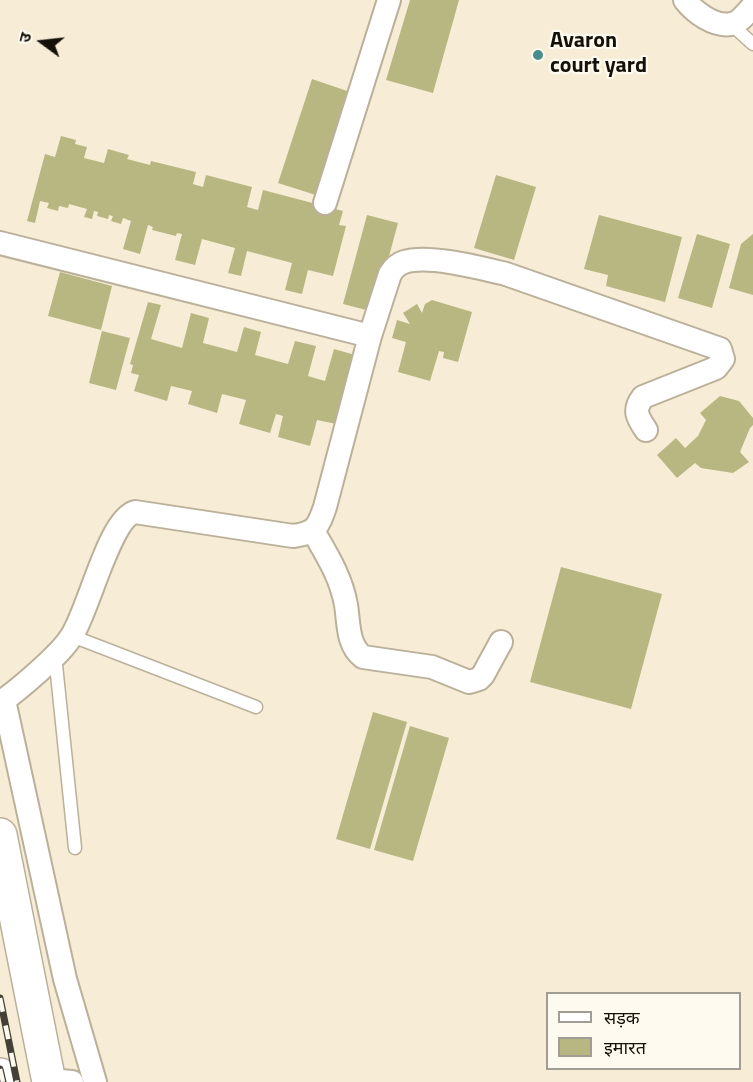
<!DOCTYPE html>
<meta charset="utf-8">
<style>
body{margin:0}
#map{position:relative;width:753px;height:1082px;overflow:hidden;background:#f7ecd5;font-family:"Titillium Web","Noto Sans Devanagari",sans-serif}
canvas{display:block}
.legend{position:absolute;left:546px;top:992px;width:195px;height:78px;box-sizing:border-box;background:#fefaf0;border:2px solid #a19d94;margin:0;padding:8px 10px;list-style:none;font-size:18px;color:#151109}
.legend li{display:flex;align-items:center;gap:12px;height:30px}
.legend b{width:30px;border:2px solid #a19d94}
.north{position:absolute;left:12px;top:12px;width:60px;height:60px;-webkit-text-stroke:4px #fefaf0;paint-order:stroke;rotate:285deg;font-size:16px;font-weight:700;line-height:24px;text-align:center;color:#151109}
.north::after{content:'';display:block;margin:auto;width:21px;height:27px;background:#151109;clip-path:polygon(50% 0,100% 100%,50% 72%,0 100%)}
</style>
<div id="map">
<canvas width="753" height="1082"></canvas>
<ul class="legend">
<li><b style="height:8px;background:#fff"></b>सड़क</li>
<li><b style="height:16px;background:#b8b782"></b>इमारत</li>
</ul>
<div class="north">उ</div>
</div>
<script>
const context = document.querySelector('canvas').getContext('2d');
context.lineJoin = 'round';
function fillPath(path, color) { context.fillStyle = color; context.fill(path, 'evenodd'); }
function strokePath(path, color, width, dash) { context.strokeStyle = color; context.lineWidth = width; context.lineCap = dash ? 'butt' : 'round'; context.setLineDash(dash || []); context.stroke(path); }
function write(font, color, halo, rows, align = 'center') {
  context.font = font + ' "Titillium Web",sans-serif'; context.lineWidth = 4.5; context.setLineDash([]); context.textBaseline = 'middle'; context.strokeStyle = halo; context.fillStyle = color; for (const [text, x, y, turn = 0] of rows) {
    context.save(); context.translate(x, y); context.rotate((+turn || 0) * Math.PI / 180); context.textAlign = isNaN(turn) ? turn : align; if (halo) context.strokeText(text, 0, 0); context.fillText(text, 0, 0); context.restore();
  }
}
fillPath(new Path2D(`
 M410,0h49l-26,93 -47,-13z
 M312,79l44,15 -34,103 -44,-14z
 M61,136l15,4 -1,4 12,3 -3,11 20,5 4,-14 21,6 -2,4 23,6 1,-4 45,11 -3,12 10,3 3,-12 46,12 -5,20 11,3 5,-20 80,21 -4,14 7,1 -13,50 -25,-6 -6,24 -17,-4 7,-27 -45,-12 -6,25 -13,-3 7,-25 -33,-9 -7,26 -20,-5 7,-26 -5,-1 -1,3 -24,-6 1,-3 -5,-2 -8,29 -17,-5 8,-28 -8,-3 -2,6 -10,-3 2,-5 -4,-1 -1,4 -11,-3 1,-4 -4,-1 -2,8 -8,-2 3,-8 -18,-5 -1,4 -9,-2 -1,5 -11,-3 2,-5 -9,-2 -5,22 -8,-2 18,-67 10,3z
 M496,175l40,12 -22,73 -40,-12z
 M367,215l31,8 -24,89 -31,-8z
 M599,215l83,22 -17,65 -59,-16 2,-11 -24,-6z
 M697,234l33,10 -18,64 -34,-10z
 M753,234v61l-24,-7 12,-44z
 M60,272l52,14 -11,44 -53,-14z
 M432,300l40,12 -14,50 -15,-4 1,-6 -5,-1 -9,30 -32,-9 8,-30 -14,-4 5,-18 13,4 -7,-11 14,-9 5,9 3,-9z
 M148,302l13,3 -10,34 31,9 9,-35 18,5 -6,25 34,9 7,-25 17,5 -6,23 33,9 7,-23 21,5 -8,30 17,5 9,-32 21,6 -19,69 -19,-4 -7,26 -32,-9 5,-21 -7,-2 -6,19 -31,-9 7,-24 -24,-6 -5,19 -29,-9 4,-13 -21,-5 -4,15 -33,-10 5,-16 -8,-2 2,-8 -3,-1z
 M102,331l28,7 -14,52 -27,-7z
 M720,396l19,5 14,17v7l-3,3 -10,24 9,10 -16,11 -32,-5 -6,-5 -18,15 -20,-23 19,-17 9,10 13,-12 8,-16 -6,-7z
 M561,567l101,27 -31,115 -101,-27z
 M373,712l34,10 -37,127 -34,-10z
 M410,726l39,12 -36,123 -39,-11z`), '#b8b782');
const lane = new Path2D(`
 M732,25l21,19
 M72,636l184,71
 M55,655l20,193`);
const street = new Path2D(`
 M685,0c9,12 29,27 46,24 9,-1 16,-12 22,-18
 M325,203l64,-203
 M0,243l370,93
 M313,531c14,24 28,46 33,74 3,18 1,40 17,52l69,10 37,15 10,-3 4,-4 18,-33
 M4,700l61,279 30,103
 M0,703c18,-13 60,-48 71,-66 17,-24 38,-118 64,-125l158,24c23,-3 25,-9 32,-29l45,-171 20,-62c3,-5 8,-10 14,-12 24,-8 77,6 102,12l214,75 3,10 -7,9 -73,29c-10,13 -6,20 3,33
 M48,1080l24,2`);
const highway = new Path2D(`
 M0,835l49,247
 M0,1075l1,7`);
strokePath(lane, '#bbb09a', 15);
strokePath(street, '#bbb09a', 26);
strokePath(highway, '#bbb09a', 36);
strokePath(lane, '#fff', 12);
strokePath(street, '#fff', 22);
strokePath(highway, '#fff', 33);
const rail = new Path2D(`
 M0,998l17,84
 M0,1069l3,13`);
strokePath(rail, '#454035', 7);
strokePath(rail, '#fefaf0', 4.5, [14]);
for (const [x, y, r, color] of [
 [538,55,6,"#468d8c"]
]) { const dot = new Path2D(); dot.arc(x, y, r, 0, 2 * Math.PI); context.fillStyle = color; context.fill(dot); strokePath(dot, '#fefaf0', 2); }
write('bold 22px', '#151109', '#fefaf0', [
 ["Avaron",550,42],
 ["court yard",550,67]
], 'left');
</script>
